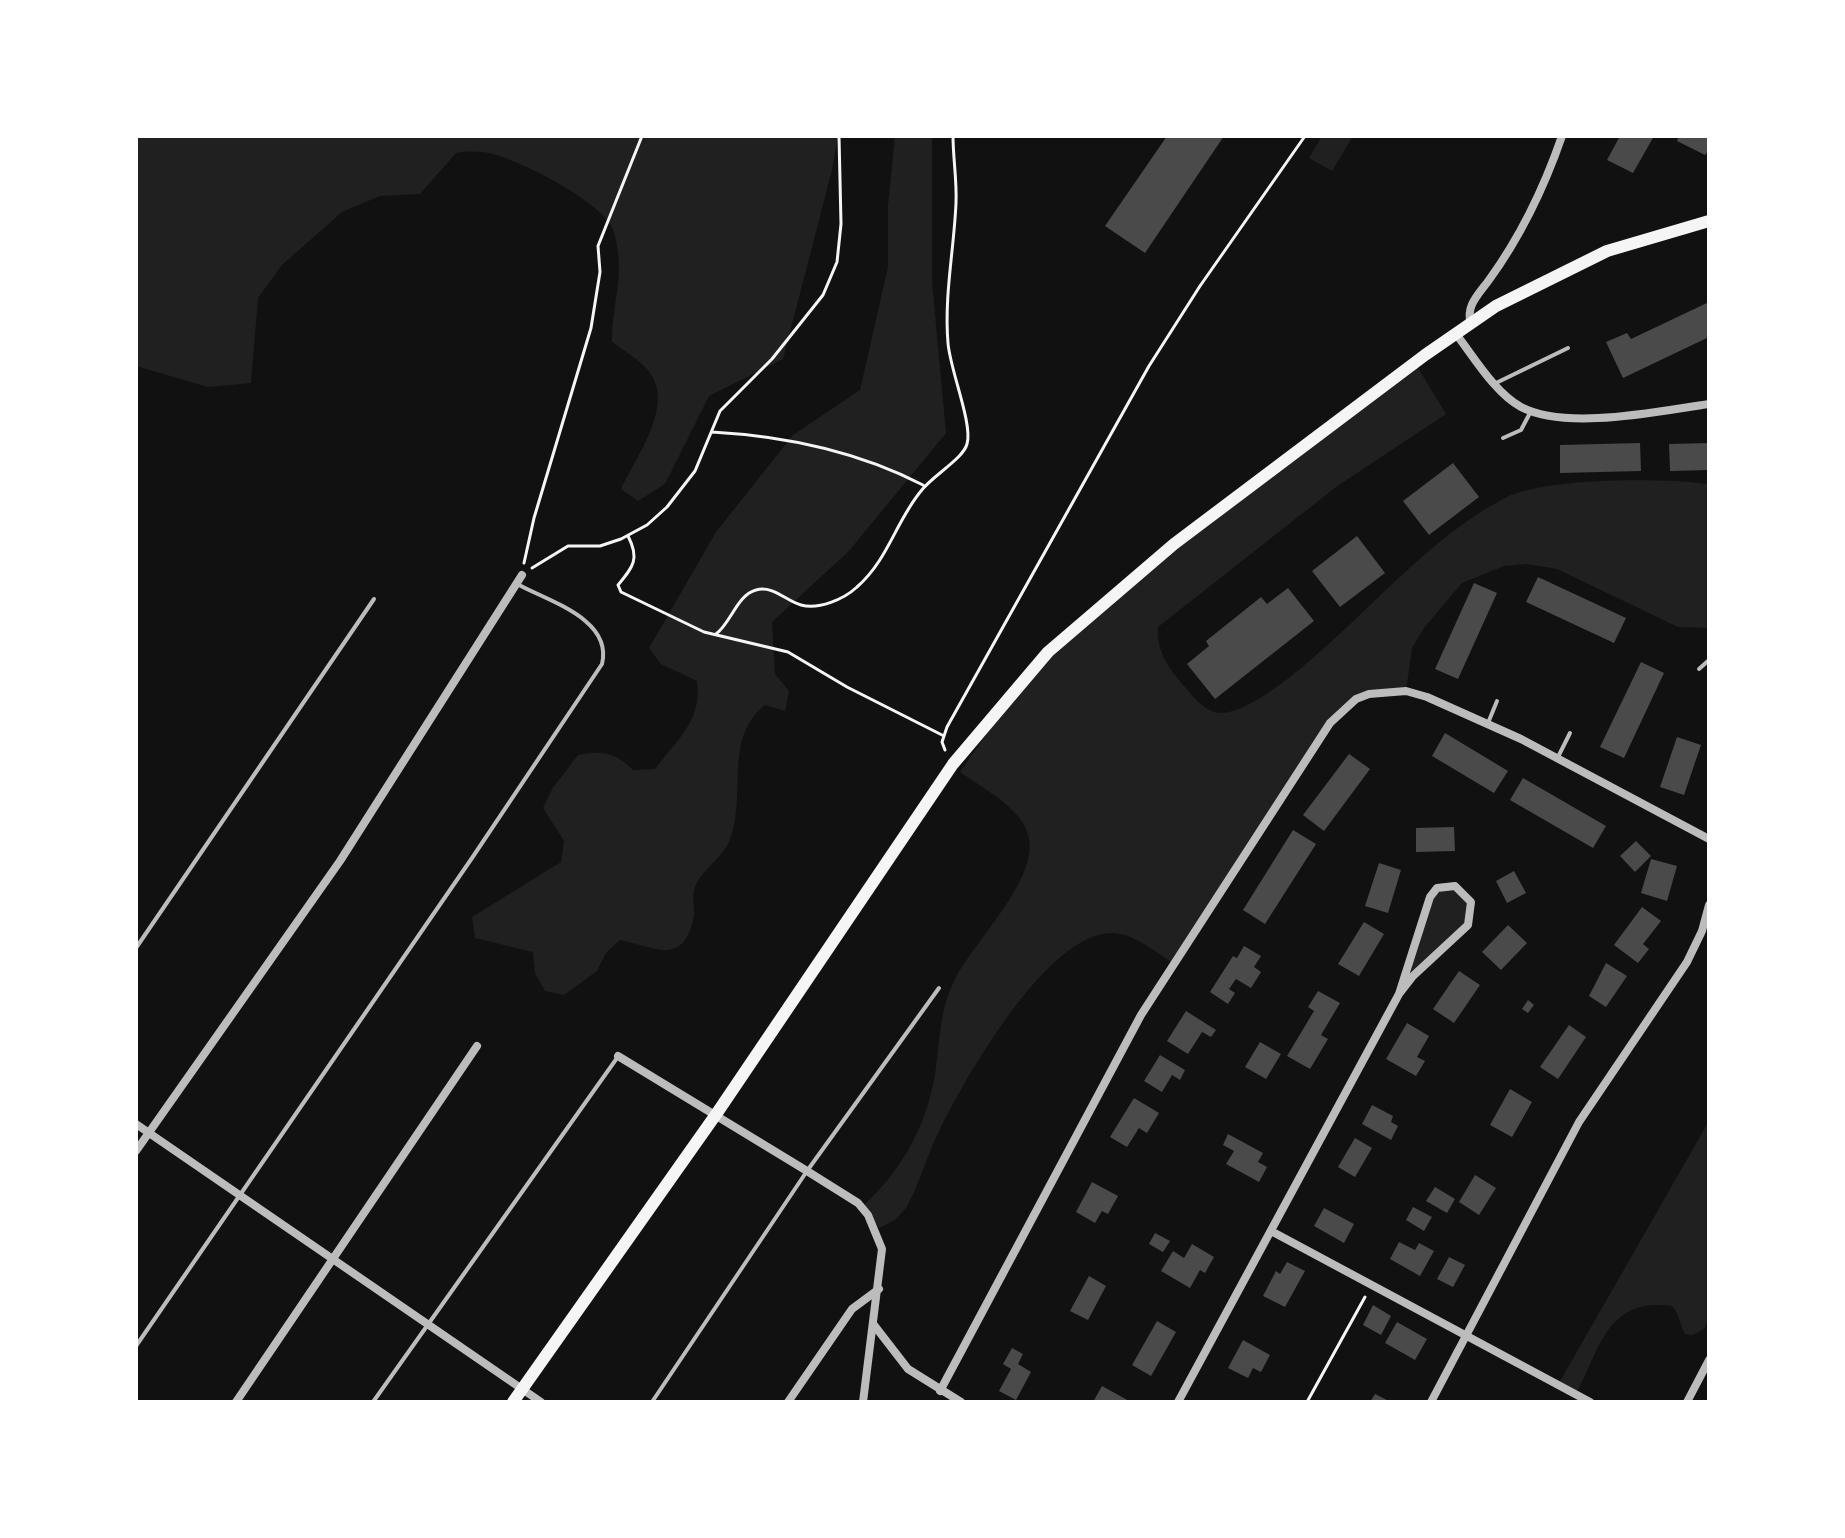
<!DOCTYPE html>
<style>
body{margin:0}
#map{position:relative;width:1845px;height:1538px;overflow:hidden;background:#111;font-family:Jost,sans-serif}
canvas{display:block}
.frame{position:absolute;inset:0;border:138px solid #fff;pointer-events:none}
</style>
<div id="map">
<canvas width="1845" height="1538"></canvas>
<div class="frame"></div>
</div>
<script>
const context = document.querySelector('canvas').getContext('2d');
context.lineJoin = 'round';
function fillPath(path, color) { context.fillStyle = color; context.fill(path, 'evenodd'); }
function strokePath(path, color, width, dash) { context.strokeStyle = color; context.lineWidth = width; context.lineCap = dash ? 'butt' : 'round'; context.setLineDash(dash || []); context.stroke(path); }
fillPath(new Path2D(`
 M136,136h702l-6,34 -49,189 -74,37 -44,88 -27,17 -17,-12c13,-28 45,-72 35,-104 -5,-19 -29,-32 -44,-43 0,-42 14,-66 2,-110 -7,-28 -93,-71 -121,-78 -13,-3 -24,-3 -37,-1l-36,41 -40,2 -38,16 -60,53 -24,33 -7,85 -43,4 -72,-21z
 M895,136h37v146l14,151 -97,118 -77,71 3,52 14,17 -4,20 -20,-6c-43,34 -17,91 -36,137 -8,18 -31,30 -35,49 -2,8 1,17 0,25 -11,52 -38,31 -74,24l-14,13 -9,18 -33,24 -19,-4 -10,-18 -2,-21 -58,-14 -3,-21 89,-55 3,-21 -21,-33 9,-19 26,-34c24,-5 37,-3 55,15l22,-1c22,-29 48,-50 42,-88l-36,-17 -12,-16 67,-116 77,-97 67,-45 28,-123v-62z
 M1322,136h31l-21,35 -23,-13z
 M1415,363l31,51 -110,73 -178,140c-2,24 11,42 26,59 10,11 22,28 38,27 50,-3 149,-112 190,-147 27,-25 60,-51 93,-68 41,-21 157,-20 204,-14v144l-31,-1 -121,-58 -30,-5 -23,2 -42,17 -38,45 -12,20 -6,43 -37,3 -27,15 -169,254c-18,-11 -38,-29 -60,-30 -65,-2 -147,144 -173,196 -13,26 -20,54 -34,79l-11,12 -16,8 -15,-23c40,-37 65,-84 72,-138 4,-29 4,-57 17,-84 18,-39 84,-100 76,-145 -5,-29 -47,-50 -69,-66l35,-50 57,-66 81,-75z
 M1446,885l25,17 -3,23 -69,68 31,-96z
 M1709,1121v197l-5,11 -11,6 -8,-1c-6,-10 -5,-19 -13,-28 -64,-8 -70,38 -95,86l-18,-9z`), '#202020');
fillPath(new Path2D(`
 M1167,136h57l-79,117 -40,-27z
 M1620,136h34l-21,37 -26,-13z
 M1679,136h30v14l-4,5 -28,-14z
 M1709,302v35l-86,41 -17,-36 21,-9 4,6z
 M1640,443l1,28 -81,2v-28z
 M1709,443v27l-39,1 -1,-27z
 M1453,463l26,34 -50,38 -26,-34z
 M1357,536l28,37 -45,34 -28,-36z
 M1538,577l88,41 -12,25 -88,-41z
 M1474,583l23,10 -39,86 -23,-10z
 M1288,588l26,33 -99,78 -28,-35 22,-18 -3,-5 55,-44 6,7z
 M1641,662l23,11 -40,85 -24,-11z
 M1445,733l63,38 -14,22 -62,-37z
 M1677,737l24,8 -17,50 -24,-8z
 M1349,754l21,15 -46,62 -21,-16z
 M1523,778l83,48 -13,22 -83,-48z
 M1454,827l1,24 -39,1v-24z
 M1293,830l23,14 -51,80 -22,-14z
 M1636,841l15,15 -16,16 -15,-16z
 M1651,859l26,7 -10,35 -26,-8z
 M1379,863l22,7 -13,43 -23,-7z
 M1514,871l12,22 -19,10 -11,-22z
 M1642,907l19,14 -18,23 6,5 -11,14 -24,-18z
 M1364,922l20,12 -25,42 -21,-12z
 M1508,925l19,18 -26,27 -19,-18z
 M1244,946l17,10 -7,11 7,5 -10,16 -15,-9 -7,10 6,4 -7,11 -18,-12 23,-36 4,2z
 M1606,963l21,13 -21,31 -17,-11z
 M1459,971l21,14 -26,38 -21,-14z
 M1318,991l22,12 -19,32 7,4 -18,30 -23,-13 27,-45 -6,-4z
 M1528,1000l6,5 -6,8 -6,-4z
 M1186,1011l30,19 -5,7 -9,-5 -14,22 -21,-13z
 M1407,1023l22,13 -12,21 8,4 -9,15 -30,-17z
 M1569,1025l17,12 -28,42 -18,-12z
 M1260,1042l21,12 -15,25 -21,-12z
 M1160,1055l25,15 -5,10 -8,-5 -10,17 -18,-11z
 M1510,1089l22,13 -20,35 -22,-12z
 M1134,1098l25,15 -12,20 -8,-5 -12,19 -17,-10z
 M1372,1105l21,11 -2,6 7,4 -7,14 -29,-16z
 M1228,1134l35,19 -5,9 9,5 -8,15 -33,-18 8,-13 -11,-6z
 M1355,1138l17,10 -17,29 -17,-10z
 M1475,1175l21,13 -17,27 -20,-13z
 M1092,1182l26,14 -10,18 -6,-3 -7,12 -19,-11z
 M1435,1187l20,12 -8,14 -21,-12z
 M1413,1207l19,10 -8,14 -18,-11z
 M1324,1208l30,16 -10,19 -30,-17z
 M1155,1233l15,8 -7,11 -14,-8z
 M1399,1242l16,8 4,-7 15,8 -14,25 -30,-17z
 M1192,1244l22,13 -9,16 -5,-3 -10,18 -29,-17 12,-20 11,7z
 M1449,1257l16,8 -12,22 -16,-8z
 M1287,1262l18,9 -20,36 -22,-11 13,-25 4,3z
 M1089,1276l17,10 -18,34 -18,-9z
 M1373,1305l18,11 -10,19 -18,-10z
 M1157,1321l19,11 -25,44 -19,-11z
 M1397,1322l30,17 -12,21 -30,-17z
 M1243,1340l27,15 -9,17 -8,-4 -5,10 -20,-10z
 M1012,1348l11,6 -5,10 13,8 -15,28 -17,-9 12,-22 -8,-5z
 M1102,1386l29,16h-38z
 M1375,1394l16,8h-21z`), '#4a4a4a');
strokePath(new Path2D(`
 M712,432c73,4 145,19 211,53
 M628,536c12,23 5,31 -10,49l3,7 83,40 84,20 59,35 97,49
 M524,563l10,-45 57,-190 9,-56 -2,-26 44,-110
 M532,568l36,-22h32l21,-7 26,-14 20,-18 28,-36 25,-60 52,-52 51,-64 14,-33 4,-38 -2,-88
 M716,634c15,-11 21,-39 40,-44 17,-5 30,11 45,15 18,5 43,-6 56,-18 31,-27 39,-66 64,-96 11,-15 42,-32 46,-47 6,-20 -17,-74 -19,-101 -4,-47 6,-93 8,-140 1,-23 -3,-45 -3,-67
 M945,750l-3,-8 5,-15 202,-361 51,-80 105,-150
 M1307,1402l58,-105`), '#f5f5f5', 3);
strokePath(new Path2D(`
 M1496,383l72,-35
 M1503,438l18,-8 10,-19
 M1699,669l10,-9
 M1488,723l9,-22
 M1558,757l12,-24
 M136,948l238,-349
 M136,1346l336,-488 130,-194c11,-45 -54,-63 -85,-80
 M373,1402l244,-344
 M652,1402l155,-231 132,-183`), '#bcbcbc', 4);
strokePath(new Path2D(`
 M1471,324c-6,-18 8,-30 18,-44 32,-44 55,-92 73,-144
 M1456,334c18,23 39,59 65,73 46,24 138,4 188,-3
 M618,1056l189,115 51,32 10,12 14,34 -19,153
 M136,1124l405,278
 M136,1151l204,-290 182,-286
 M1271,1231l319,171
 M874,1325l34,44 53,33
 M940,1391l201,-376 189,-292 26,-24 13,-5 37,-3 21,6 94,42 188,100
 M236,1402l241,-356
 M788,1402l64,-93 27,-20
 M1178,1402l221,-408 14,-18 55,-51 3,-23 -16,-16 -18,2 -7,9 -31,97
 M1431,1402l148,-280 108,-160 15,-31 7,-26
 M1687,1402l22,-42`), '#bcbcbc', 8);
strokePath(new Path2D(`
 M513,1402l204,-289 236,-349 95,-112 126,-108 251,-189 71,-49 111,-55 102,-30`), '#f5f5f5', 12);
</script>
